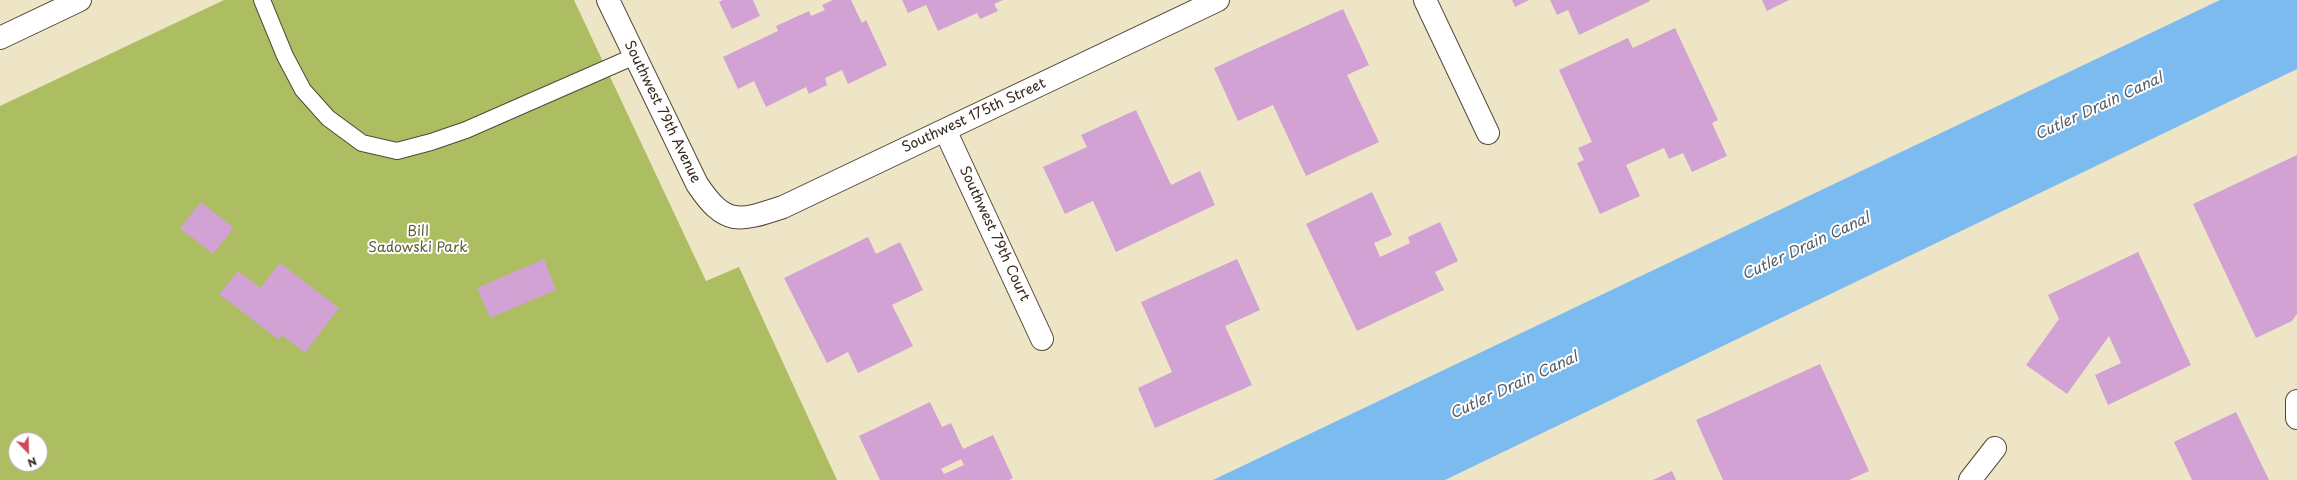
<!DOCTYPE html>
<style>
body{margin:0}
#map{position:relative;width:2297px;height:480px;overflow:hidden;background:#eee5c7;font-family:"Playpen Sans",sans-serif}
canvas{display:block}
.north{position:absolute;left:8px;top:432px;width:40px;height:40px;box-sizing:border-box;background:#fff;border:1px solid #b1aaa5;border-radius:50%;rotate:157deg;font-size:11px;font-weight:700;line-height:16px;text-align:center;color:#3b2a1e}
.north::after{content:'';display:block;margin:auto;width:14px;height:18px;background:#d1495b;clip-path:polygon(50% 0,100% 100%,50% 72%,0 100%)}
</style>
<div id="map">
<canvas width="2297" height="480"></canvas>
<div class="north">N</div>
</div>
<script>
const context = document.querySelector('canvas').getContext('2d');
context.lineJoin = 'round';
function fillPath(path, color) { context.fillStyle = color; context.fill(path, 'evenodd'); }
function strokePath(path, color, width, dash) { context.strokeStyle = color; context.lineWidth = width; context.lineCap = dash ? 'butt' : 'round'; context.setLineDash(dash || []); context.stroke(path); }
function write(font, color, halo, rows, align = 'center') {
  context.font = font + ' "Playpen Sans",sans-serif'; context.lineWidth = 4; context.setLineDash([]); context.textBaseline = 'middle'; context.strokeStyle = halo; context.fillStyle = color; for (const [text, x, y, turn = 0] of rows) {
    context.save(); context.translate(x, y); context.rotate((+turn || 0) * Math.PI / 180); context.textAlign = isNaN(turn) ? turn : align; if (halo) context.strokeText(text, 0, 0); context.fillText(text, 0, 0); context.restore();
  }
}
fillPath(new Path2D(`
 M224,0h350l132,281 33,-14 98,213h-837v-374zM16,440h24v24h-24z`), '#adbe62');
fillPath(new Path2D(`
 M2220,0h77v69l-852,411h-232z`), '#7bbbf0');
fillPath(new Path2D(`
 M723,0h30l7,16 -28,13 -13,-27z
 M833,0h18l11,23 4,-3 21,45 -39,19 -6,-14 -17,8 2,7 -18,9 -3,-7 -40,20 -12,-26 -16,8 -15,-32 55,-26 -2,-5 33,-15 2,5 14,-6 -3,-5z
 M902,0h101l-9,4 4,7 -18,8 -3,-6 -39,18 -12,-26 -18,8z
 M1512,0h17l-14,7z
 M1550,0h99l1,1 -71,34 -11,-25 -11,5z
 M1762,0h27l-22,11z
 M1343,9l26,56 -22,10 32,67 -73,34 -33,-71 -35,16 -24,-53z
 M1675,28l43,92 -6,3 15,33 -35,16 -9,-19 -14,6 -5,-11 -38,17 14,31 -40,18 -23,-51 7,-3 -6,-12 14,-6 -33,-72 69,-32 5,10z
 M1136,110l35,75 29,-14 15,34 -99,47 -23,-51 -28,13 -22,-47 44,-20 -6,-12z
 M2297,155v159l-5,7 -36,17 -63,-134z
 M1372,192l20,43 -18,8 6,14 30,-14 -2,-6 32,-15 18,39 -23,11 9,18 -87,41 -51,-107z
 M201,202l33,26 -21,26 -33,-26z
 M868,237l8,17 24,-12 23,48 -31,15 21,41 -55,27 -10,-21 -21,11 -43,-85z
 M2138,252l53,113 -83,40 -13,-30 26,-12 -12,-27 -42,58 -41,-29 33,-46 -11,-24z
 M544,259l12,31 -66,28 -13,-30z
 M1237,259l23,51 -35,16 27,59 -97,43 -17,-40 34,-16 -31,-70z
 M280,263l59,45 -34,45 -23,-18 -3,5 -60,-46 19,-23 22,17z
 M1820,364l49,107 -20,9h-126l-27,-60z
 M930,402l12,25 9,-4 12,26 30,-14 20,43 -4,2h-129l-21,-44zM961,459l3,6 -20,9 -3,-5z
 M2236,412l33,68h-77l-18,-38z
 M1672,471l4,9h-23z`), '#d1a2d3');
const service = new Path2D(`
 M262,0l23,56 18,34 25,28 34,25 35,8 34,-9 35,-12 169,-74`);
const minor = new Path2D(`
 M608,0l89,184c28,42 41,38 86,23l435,-207
 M1425,0l63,133
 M0,38l80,-38
 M945,130l97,209
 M2297,401v17
 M1970,480l25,-32`);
strokePath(service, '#564637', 18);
strokePath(minor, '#564637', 24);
strokePath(service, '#fff', 16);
strokePath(minor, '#fff', 22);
write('14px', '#3b2a1e', '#fff', [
 ["Southwest 79th Avenue",662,112,64],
 ["Southwest 175th Street",974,116,-25],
 ["Southwest 79th Court",994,234,65]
]);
write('14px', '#635e36', '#fff', [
 ["Bill",418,232],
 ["Sadowski Park",418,248]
]);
write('italic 15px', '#515d68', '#fff', [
 ["Cutler Drain Canal",2099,107,-25],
 ["Cutler Drain Canal",1806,247,-25],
 ["Cutler Drain Canal",1514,386,-25]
]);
</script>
